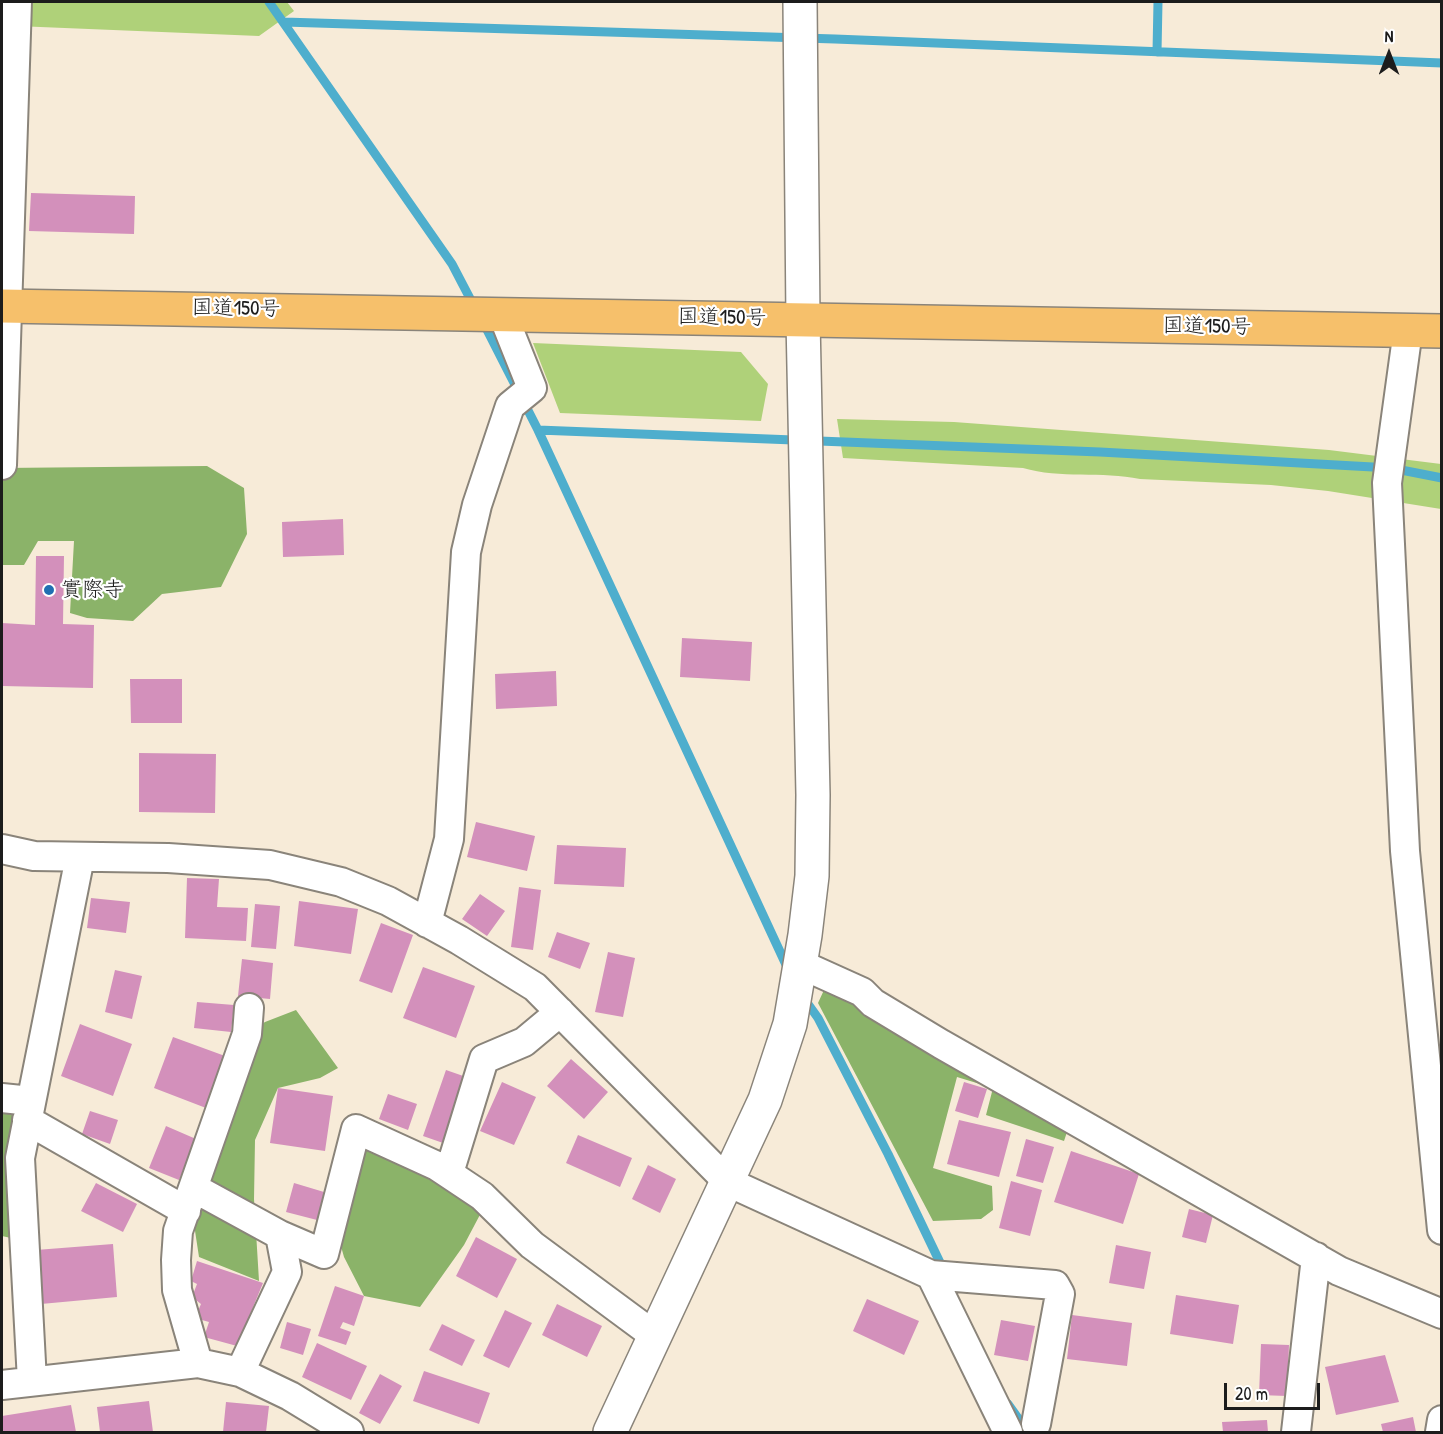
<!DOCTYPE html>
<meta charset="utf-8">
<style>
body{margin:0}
#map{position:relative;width:1443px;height:1434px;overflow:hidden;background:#f7ebd8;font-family:"Patrick Hand",sans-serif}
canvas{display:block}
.frame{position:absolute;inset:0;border:3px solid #1c1c1c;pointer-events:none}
.north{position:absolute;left:1359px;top:24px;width:60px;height:60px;-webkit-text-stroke:4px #fff;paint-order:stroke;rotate:0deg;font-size:16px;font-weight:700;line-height:24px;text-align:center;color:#1c1c1c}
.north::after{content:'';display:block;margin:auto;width:21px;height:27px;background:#1c1c1c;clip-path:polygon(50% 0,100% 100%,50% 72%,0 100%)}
.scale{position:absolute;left:1224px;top:1383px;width:96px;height:27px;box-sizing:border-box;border:3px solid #1c1c1c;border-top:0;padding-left:8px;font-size:18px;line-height:21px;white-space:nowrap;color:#1c1c1c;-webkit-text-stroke:4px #fff;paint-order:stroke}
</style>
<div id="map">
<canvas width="1443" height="1434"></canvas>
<div class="frame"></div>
<div class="north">N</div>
<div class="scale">20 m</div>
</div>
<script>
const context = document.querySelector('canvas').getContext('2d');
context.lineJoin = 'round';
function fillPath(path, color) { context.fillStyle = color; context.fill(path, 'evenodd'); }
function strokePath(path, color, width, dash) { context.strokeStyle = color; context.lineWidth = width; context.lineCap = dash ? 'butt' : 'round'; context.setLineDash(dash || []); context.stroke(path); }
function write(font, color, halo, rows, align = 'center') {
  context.font = font + ' "Patrick Hand","Klee One",sans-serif'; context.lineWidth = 4.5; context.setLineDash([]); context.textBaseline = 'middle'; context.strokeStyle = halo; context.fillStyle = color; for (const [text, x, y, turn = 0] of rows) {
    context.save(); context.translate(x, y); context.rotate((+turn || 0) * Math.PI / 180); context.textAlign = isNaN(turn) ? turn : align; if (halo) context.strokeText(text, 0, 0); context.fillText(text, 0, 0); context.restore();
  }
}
fillPath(new Path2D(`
 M17,2h270l7,9 -35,25 -243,-10z
 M533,343l208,9 27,32 -7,37 -201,-8z
 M837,419l117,3 375,28 112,14v45l-113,-18 -57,-6 -131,-6c-38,-8 -80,0 -117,-11l-180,-10z`), '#afd179');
fillPath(new Path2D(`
 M207,466l37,22 3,46 -26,53 -59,7 -29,27 -46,-3 -17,-5 4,-72h-36l-14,24h-22v-97z
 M830,977l242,140 -8,24 -78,-26 7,-27 -36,-11 -24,91 59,18 1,24 -12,9 -48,2 -115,-218z
 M296,1010l42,58 -18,10 -42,10 -23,52 -1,59 5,82 -60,-24 -9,-59 57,-164 18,-12z
 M2,1104l27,7 -5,130 -22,-5z
 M353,1141l59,26 71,42 -19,36 -44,62 -56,-11 -20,-39 -11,-39z`), '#8bb369');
strokePath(new Path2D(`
 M269,2l183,262 23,44
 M284,22l551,17 607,24
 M1157,52l1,-50
 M483,322l55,108 250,539
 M538,430l562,22 291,16 51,10
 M803,997l15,21 70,136 57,119
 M1008,1404l20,28`), '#4eaecd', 9);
fillPath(new Path2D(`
 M31,193l104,3 -1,38 -105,-3z
 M343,519l1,36 -61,2 -1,-35z
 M36,556h28l-1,68 31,1 -1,63 -91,-2v-63l33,2z
 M682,638l70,4 -2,39 -70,-4z
 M556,671l1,35 -61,3 -1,-35z
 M130,679h52v44h-51z
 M139,753l77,1 -1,59 -76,-1z
 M476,822l59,14 -8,35 -60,-14z
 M557,845l69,3 -2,39 -70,-3z
 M187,878l32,1 -2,28 31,1 -2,33 -61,-3z
 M519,887l22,3 -8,60 -22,-3z
 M480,894l25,17 -18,25 -25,-17z
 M91,898l39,4 -4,31 -39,-5z
 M299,901l59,8 -7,45 -57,-8z
 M255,904l25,2 -4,43 -25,-2z
 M381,923l32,12 -21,58 -33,-12z
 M557,932l33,11 -10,26 -32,-12z
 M608,952l27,6 -12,59 -28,-5z
 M242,959l31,4 -3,36 -32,-3z
 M423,967l52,19 -19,52 -53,-20z
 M115,970l27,6 -10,43 -27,-7z
 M197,1002l37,3 -3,27 -37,-4z
 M80,1024l52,20 -19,52 -52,-20z
 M173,1037l52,19 -19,52 -52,-20z
 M571,1059l37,33 -24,27 -37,-33z
 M446,1070l23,8 -23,66 -23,-8z
 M502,1082l34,15 -22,48 -34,-14z
 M964,1082l23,7 -9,29 -23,-7z
 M278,1088l55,8 -8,55 -55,-8z
 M388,1094l29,10 -9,26 -29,-11z
 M90,1111l28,9 -8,24 -28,-10z
 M959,1120l52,12 -12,45 -52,-13z
 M166,1126l30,13 -17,41 -30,-12z
 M578,1135l54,23 -12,29 -54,-24z
 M1026,1139l28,8 -11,36 -27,-7z
 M1071,1151l68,23 -16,50 -69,-22z
 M648,1165l28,14 -16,34 -28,-14z
 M1011,1181l31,9 -12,46 -31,-8z
 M96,1183l41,21 -14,28 -42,-21z
 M294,1183l30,9 -7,28 -31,-8z
 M1189,1209l24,6 -7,28 -24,-6z
 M476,1237l41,22 -20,39 -41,-22z
 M113,1244l4,53 -76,7 -5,-54z
 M1116,1245l35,7 -7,37 -35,-6z
 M197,1261l66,22 -26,63 -33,-9 5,-15 -14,-4 6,-14 -9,-7 5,-13 -6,-3z
 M335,1286l29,10 -10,30 -11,-4 -3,6 11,4 -5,13 -28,-9z
 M1176,1295l63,10 -6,39 -63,-10z
 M867,1299l52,22 -15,34 -51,-24z
 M557,1304l45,22 -15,31 -45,-22z
 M505,1310l27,13 -23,45 -26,-12z
 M1072,1315l60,8 -5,43 -60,-7z
 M1001,1320l34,6 -7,35 -34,-6z
 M287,1322l24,7 -8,26 -23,-7z
 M442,1324l33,16 -13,26 -33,-16z
 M317,1343l50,23 -16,34 -49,-23z
 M1261,1344l28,1 -2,51 -28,-1z
 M1385,1355l14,47 -63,13 -11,-48z
 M424,1371l66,22 -11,31 -66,-23z
 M380,1374l22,12 -22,38 -21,-11z
 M149,1401l4,31h-53l-3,-25z
 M226,1402l43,4 -3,26h-43z
 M71,1405l5,27h-74v-16z
 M1413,1417l3,15h-33l-2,-8z
 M1267,1420l1,12h-45l-1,-10z`), '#d390bb');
const minor = new Path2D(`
 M1408,330l-21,153 18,368 37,379
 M2,465l15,-463
 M2,849l32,7 134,2 102,7 71,17 47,19 71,39 76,47 193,195 203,93 77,157
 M427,923l22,-84 17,-287 11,-47 33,-99 22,-18 -30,-75
 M800,964l62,28 11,11 68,41 398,227 103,43
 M2,1098l29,3
 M27,1120l159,91
 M449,1173l35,-114 40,-17 36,-30
 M194,1188l86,47 7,37 -47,100
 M280,1235l44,19 32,-125 81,37 45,30 50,49 123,91
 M931,1275l124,10 5,9 -24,130
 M198,1363l-21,-73 -1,-30 2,-29 69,-197 2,-26
 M32,1381l-12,-223 60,-301
 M2,1385l196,-22 42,9 50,24 59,36
 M1296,1432l20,-175
 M1440,1432l2,-12`);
const tertiary = new Path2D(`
 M610,1432l155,-332 25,-76 15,-89 7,-59 1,-81 -10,-475 -3,-318`);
const trunk = new Path2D(`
 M2,306l1440,25`);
strokePath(minor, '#8a847a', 32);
strokePath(tertiary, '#8a847a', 36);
strokePath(trunk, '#8a847a', 36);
strokePath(minor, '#fff', 28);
strokePath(tertiary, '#fff', 33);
strokePath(trunk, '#f6c06b', 33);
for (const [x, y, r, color] of [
 [49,590,6,"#1f6fb2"]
]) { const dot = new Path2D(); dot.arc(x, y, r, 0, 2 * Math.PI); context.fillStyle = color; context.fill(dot); strokePath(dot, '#fff', 2); }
write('21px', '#1c1c1c', '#fff', [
 ["国道150号",236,309,1],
 ["国道150号",722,318,1],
 ["国道150号",1207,327,1]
]);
write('21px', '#1c1c1c', '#fff', [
 ["實際寺",61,590]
], 'left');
</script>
